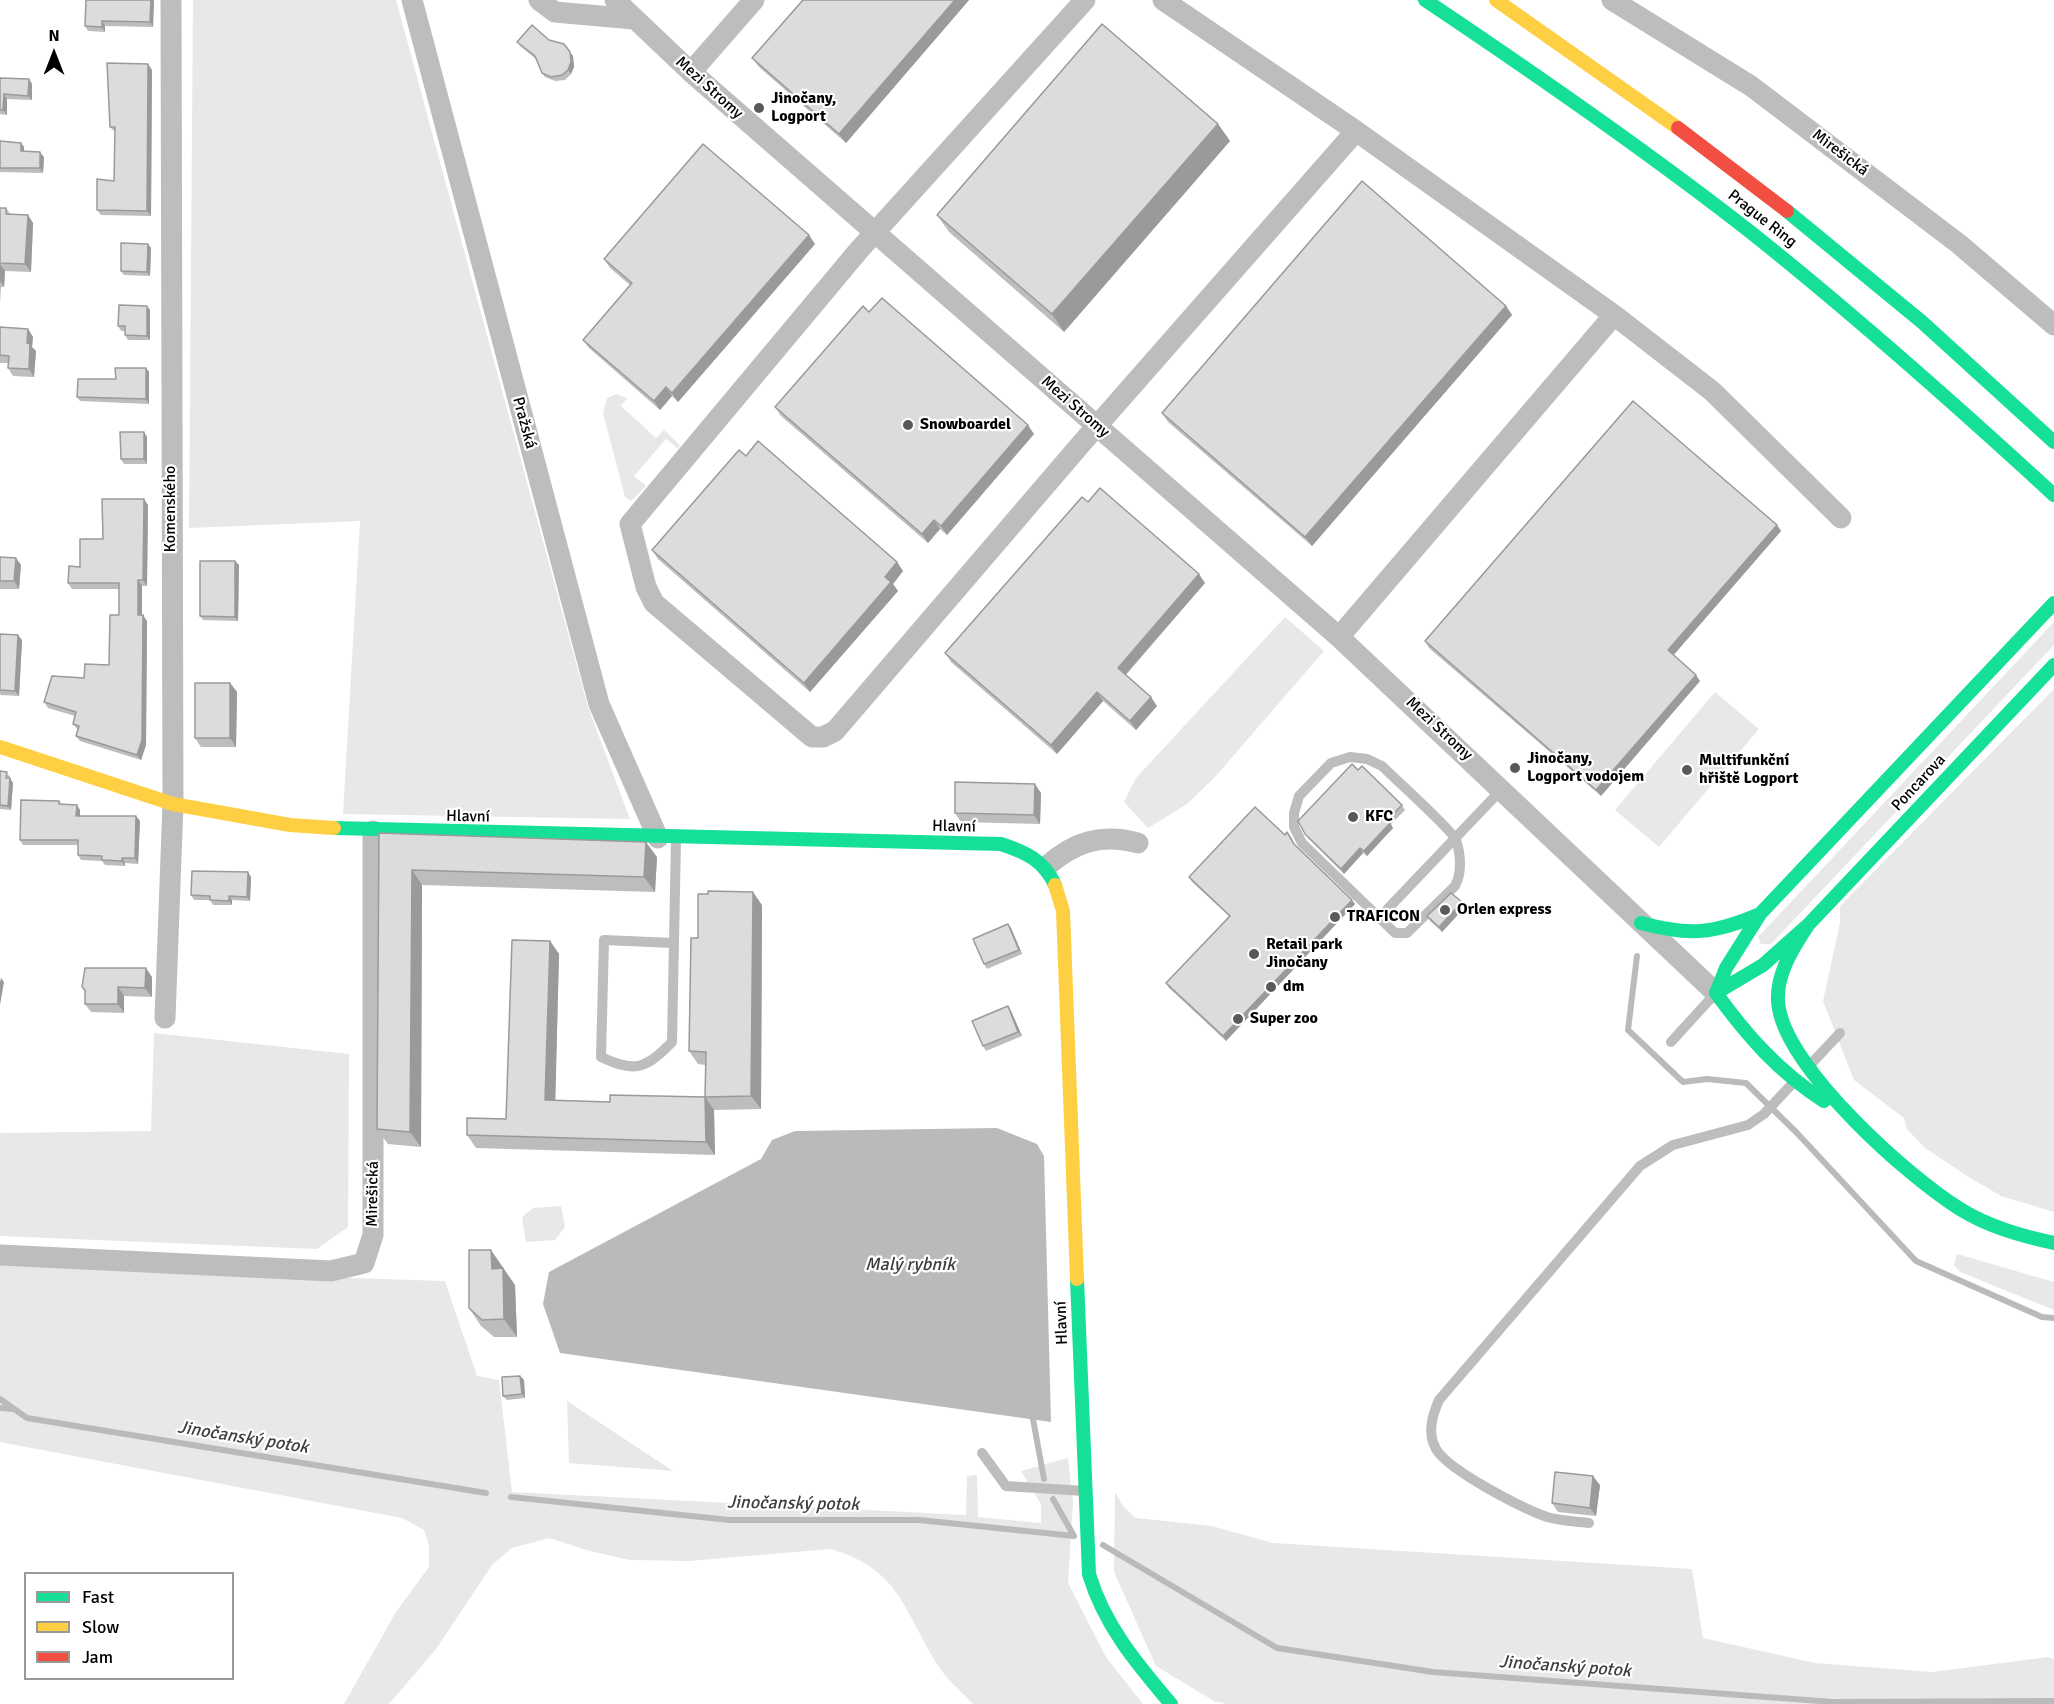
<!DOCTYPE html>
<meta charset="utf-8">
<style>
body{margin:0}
#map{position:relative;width:2054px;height:1704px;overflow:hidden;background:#fff;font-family:Signika,sans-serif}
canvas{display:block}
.legend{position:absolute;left:24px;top:1572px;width:210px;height:108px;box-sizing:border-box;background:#fff;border:2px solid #999;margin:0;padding:8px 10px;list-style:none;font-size:18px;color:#000}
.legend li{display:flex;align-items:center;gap:12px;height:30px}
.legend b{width:30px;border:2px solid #999}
.north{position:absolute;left:24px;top:24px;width:60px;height:60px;-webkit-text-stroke:4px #fff;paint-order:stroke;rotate:0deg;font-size:16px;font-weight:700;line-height:24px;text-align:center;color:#000}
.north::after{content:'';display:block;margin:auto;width:21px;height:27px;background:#000;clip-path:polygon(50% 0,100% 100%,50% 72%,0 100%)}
</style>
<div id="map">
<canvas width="2054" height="1704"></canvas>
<ul class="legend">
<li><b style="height:8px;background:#16e098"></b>Fast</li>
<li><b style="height:8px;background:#ffcf43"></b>Slow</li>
<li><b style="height:8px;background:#f24e42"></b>Jam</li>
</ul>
<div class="north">N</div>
</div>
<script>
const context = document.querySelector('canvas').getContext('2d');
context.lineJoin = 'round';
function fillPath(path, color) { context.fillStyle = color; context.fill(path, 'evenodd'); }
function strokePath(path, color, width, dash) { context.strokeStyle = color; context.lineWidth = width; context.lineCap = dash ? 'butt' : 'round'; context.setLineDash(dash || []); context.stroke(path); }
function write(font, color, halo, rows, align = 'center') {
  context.font = font + ' Signika,sans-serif'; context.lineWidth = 4.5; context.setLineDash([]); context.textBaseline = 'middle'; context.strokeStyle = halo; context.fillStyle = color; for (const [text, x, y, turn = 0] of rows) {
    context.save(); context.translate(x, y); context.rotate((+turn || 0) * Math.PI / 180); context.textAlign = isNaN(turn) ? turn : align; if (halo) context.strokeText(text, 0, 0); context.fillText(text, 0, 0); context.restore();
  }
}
fillPath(new Path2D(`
 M193,0h203l192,707 42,112 -287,-5 17,-293 -171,7z
 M616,394l11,4 -6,8 35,32 8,-8 16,15 -2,4 -12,-10 -32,37 12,10 -15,15 -6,-4 -22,-84 4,-15z
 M1285,617l39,34 -109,126 -28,27 -39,24 -24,-26 12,-24z
 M2054,622v23l-283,299h-10l-3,-7z
 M2054,689v523l-53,-16 -34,-20 -42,-28 -18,-19 -3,-11 -50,-38 -31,-79 17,-78v-17z
 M1715,692l44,37 -100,118 -44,-37z
 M154,1033l195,21 -1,173 -31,22 -317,-13v-103l151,-2z
 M561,1206l4,21 -10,13 -29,2 -4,-25 11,-9z
 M1957,1254l97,28v28l-94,-38 -6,-7z
 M0,1262l97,8 348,11 32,95 22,4 13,112 454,23 1,-39 10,-1 1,42 63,6v-19l-20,-33 47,-13 5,44 -5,81 38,74 37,47h-170c-11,-12 -25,-23 -34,-37 -35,-54 -37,-97 -108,-118l-142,12 -59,-1 -40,-9 -41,-13 -37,10 -20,17 -56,84 -47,55h-45l52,-92 33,-45v-22l-5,-15 -22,-12 -402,-76z
 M567,1401l106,70 -104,-8z
 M1115,1492l8,14 13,12 76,8 61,17 419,26 11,69 112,25 117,9 116,-15 6,2v45h-827l-13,-3 -58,-35 -42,-94z`), '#e8e8e8');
fillPath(new Path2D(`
 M997,1128l40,16 7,12 7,266 -491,-69 -17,-49 6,-32 212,-113 11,-19 23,-9z`), '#bababa');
strokePath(new Path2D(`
 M1637,956l-9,74 55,52 24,-3 39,4 51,50 119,128 126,56 12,1
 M0,1399l27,19 459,75
 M0,1408l14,1
 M1033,1419l11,60
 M511,1497l218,23h190l155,16
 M1053,1499l21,37
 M1103,1545l174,103 156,24 400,30 221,-1`), '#bababa', 6);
strokePath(new Path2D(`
 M1350,757l17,2 15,7c12,12 70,64 74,74 5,15 6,33 -1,46l-48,47h-12l-93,-90 -8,-16v-14l5,-17 32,-33z
 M1379,918l123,-129
 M673,943l-69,-3 -3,117c34,16 45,12 71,-15l4,-203
 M1671,1042l42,-46
 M1811,1064l29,-31
 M982,1453l24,33 78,5
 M1589,1523c-14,-2 -29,-2 -42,-6 -25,-9 -98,-46 -111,-68 -9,-16 -4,-33 3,-49l201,-234 33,-21 75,-20 16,-11 28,-30`), '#bdbdbd', 10);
strokePath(new Path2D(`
 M412,0l187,704 59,134
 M539,0l16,12 79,7
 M615,0l76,72 648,565 377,356
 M1085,0l-226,250 -229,274 16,63 8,16 158,134h11l12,-6 246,-287 275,-313
 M1163,0l193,131 258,184
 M1612,0l139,86 208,158 95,81
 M691,72l63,-72
 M1339,637l275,-322 98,76 129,127
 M1047,866c27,-24 55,-33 91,-23
 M165,1018l8,-214 -2,-804
 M0,1255l331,16 33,-8 9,-28v-404`), '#bdbdbd', 21);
strokePath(new Path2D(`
 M1425,0c112,75 222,151 328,234 104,83 203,171 301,261
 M1787,211l135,111 132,120
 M334,828l667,16c24,8 43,16 54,41
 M1641,923c48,13 73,11 119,-9
 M1808,925c-16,24 -35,54 -29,84 12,63 128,167 181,200 29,18 62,27 94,34
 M1716,993l10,-25 34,-54 294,-311
 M1716,993l47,-28 45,-40 246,-260
 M1716,993c31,43 63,79 108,108
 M1077,1279l12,295c15,51 48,90 82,130`), '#16e098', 14);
strokePath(new Path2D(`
 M1496,0l182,128
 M0,747l173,57 117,21 44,3
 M1055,885l8,26 14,368`), '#ffcf43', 14);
strokePath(new Path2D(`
 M1678,128l109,83`), '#f24e42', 14);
fillPath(new Path2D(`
 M154,0l-1,27 -48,-1v6l-17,-1 -3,-5z
 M803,0h166l-123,143 -87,-76 -7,-9z
 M549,40l24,16 1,11 -3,7 -6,6 -10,1 -10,-4 -3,-4 -6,-14 -16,-13 -3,-4z
 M148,64l4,6 -1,146 -50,-1 -4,-5 17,-29 1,-49 -5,-5z
 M0,78l29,1 3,5v16l-25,-1v16l-7,-1z
 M1218,124l12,17 -166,191 -115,-100 -12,-17z
 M0,141l21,2 3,4v5l20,5 -1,16 -43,-1z
 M0,208h6l5,7h17l5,8 -2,49 -26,-1 -1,16h-3l-1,17z
 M148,244l3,4 -1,28 -26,-1 -3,-4z
 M815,244l-137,158 -6,-6 -12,14 -71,-62 -6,-8 47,-55 -20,-17 -6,-9z
 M147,306l3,4v30h-22l-3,-5v-4h-4l-3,-5z
 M1506,306l6,9 -200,231 -144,-124 -6,-9z
 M869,312l165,122 -87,101 -7,-6 -12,14 -147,-127 -6,-9z
 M0,327l28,2 5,8 -1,10 4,4 -2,26 -21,-1 -5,-8v-5h-8z
 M146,368l3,4v32l-69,-3 -3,-4 39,-18z
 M144,432l3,5v27h-23l-3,-5z
 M746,456l151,106 6,9 -10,13 5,7 -88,101 -152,-133 -6,-9z
 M1088,502l117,81 -79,92 31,31 -21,24 -33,-29 -46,53 -106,-92 -6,-9z
 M148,505l-1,81h-5v29l5,6 -1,124 -5,15 -61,-19 -4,-5 2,-6 -5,-6 2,-8 -27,-8 -4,-6 65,-37 10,-50v-26h-47l-4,-6 12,-16 23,-28z
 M1777,525l4,6 -108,124 27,26 -99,115 -172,-148 -4,-7z
 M0,557l16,1 5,7 -2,24h-19z
 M235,561l4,4 -1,56 -35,-1 -3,-4z
 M0,634l22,6 -3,56 -18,-1 -1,-1z
 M230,683l7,9 -1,55h-35l-6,-9z
 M1358,770l44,35 3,5 -14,14 2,4 -26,28 -4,-3 -19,21 -36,-36 -3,-4z
 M0,771l10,5 -1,2 4,5 -2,27 -11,-1z
 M1041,793l-1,31 -79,-2 -6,-9z
 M59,801l3,3 15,1 3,5v6h56l4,5 -2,43 -13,-1v3l-20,-1 -3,-4 -21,-1 -3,-5v-10h-55l-3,-5z
 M379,833l278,24 -2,35 -233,-7 -1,262 -33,-3 -11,-15z
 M1291,837l4,8 60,59 -129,137 -57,-53 -3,-5 63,-67 -37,-34 -3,-5z
 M248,872l3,5 -1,24 -18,-1v5h-19l-3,-5h-16l-3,-5z
 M762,905l-1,204 -47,1 1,45 -239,-7 -9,-13 39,-16 44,-178 9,13 -4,146 55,2 95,-5 1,-32 -8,-1 -9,-13 9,-113z
 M1465,907l-23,25 -12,-11 -3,-5z
 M1008,924l3,4 11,26 -35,15 -3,-5z
 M152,977v20l-28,-1v17l-33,-1 -6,-8v-12l-3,-5z
 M1008,1006l3,5 11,25 -36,15 -3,-5z
 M503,1267v2l12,16 2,52h-23l-13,-11 -12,-18z
 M520,1376l4,4 1,18 -18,2 -4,-4z
 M1600,1485l-4,31 -38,-4 -6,-9z`), '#bdbdbd');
fillPath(new Path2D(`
 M151,0h3l-1,27 -3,-5z
 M955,0h14l-123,143 -7,-9z
 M102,21l3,5v6l-3,-5z
 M570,52l3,4 1,11 -3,7 -3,-4z
 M148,64l4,6 -1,146 -4,-5z
 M29,79l3,5v16l-4,-4z
 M4,94l3,5v16l-4,-5z
 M1218,124l12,17 -166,191 -12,-18z
 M21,143l3,4v9l-3,-5z
 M40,152l4,5 -1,16 -3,-5z
 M28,215l5,8 -2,49 -6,-8z
 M809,235l6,9 -137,158 -6,-9z
 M148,244l3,4 -1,28 -3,-4z
 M0,264l5,7 -1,16 -4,-6z
 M147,306l3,4v30l-3,-4z
 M1506,306l6,9 -200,231 -7,-9z
 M28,329l5,8 -1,10 4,4 -2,26 -5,-8 -2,-26z
 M146,368l3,4v32l-3,-5z
 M666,387l6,9 -12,14 -6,-9z
 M1028,425l6,9 -87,101 -6,-9z
 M144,432l3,5v27l-3,-5z
 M144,499l4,6 -1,81 -4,-6z
 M934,520l6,9 -12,14 -6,-9z
 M1777,525l4,6 -109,126 -4,-7z
 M16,558l5,7 -2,24 -5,-8z
 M235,561l4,4 -1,56 -3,-4z
 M897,562l6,9 -10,13 5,7 -88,101 -6,-9 81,-106z
 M1199,574l6,9 -81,93 -6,-8z
 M138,580l4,6v35l-4,-6z
 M143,615l4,6 -1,124 -5,15 -4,-5z
 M18,635l4,5 -3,56 -4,-5z
 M1696,675l4,6 -99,115 -5,-6z
 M230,683l7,9 -1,55 -6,-9z
 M1097,692l6,9 -46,53 -6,-9z
 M1151,697l6,9 -21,24 -6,-9z
 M10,778l3,5 -2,27 -3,-4z
 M1035,784l6,9 -1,31 -6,-9z
 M77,805l3,5v11l-4,-5z
 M136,816l4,5 -2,43 -3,-6z
 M1390,823l3,5 -26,28 -3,-5z
 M646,842l11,15 -2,35 -11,-15z
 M1360,848l3,5 -19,21 -3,-5z
 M122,858l3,5v3l-3,-5z
 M412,870l10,15 -1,262 -11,-15z
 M248,872l3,5 -1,24 -3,-4z
 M753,892l9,13 -1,204 -10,-13z
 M229,896l3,4v5l-3,-4z
 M1352,900l3,4 -129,137 -3,-5z
 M1462,902l3,5 -23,25 -3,-5z
 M1008,924l3,4 11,26 -3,-4z
 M550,941l9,13 -4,159 -10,-13z
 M146,968l6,9v20l-7,-9z
 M1,978l3,4 -4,23v-23z
 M118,987l6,9v17l-6,-9z
 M1008,1006l3,5 11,25 -4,-4z
 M705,1097l9,13 1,45 -9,-13z
 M491,1250l24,35 2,52 -13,-18 -12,-50z
 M520,1376l4,4 1,18 -3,-4z
 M1593,1476l7,9 -4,31 -6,-8z`), '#9a9a9a');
const building = new Path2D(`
 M86,0h65l-1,22 -48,-1v6l-17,-1z
 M803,0h152l-116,134 -87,-76z
 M1102,24l116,100 -166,190 -115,-99z
 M532,25l17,15 15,4 6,8 1,10 -3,8 -6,5 -11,2 -9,-4 -7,-17 -18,-14z
 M107,63l41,1 -1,147 -50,-1v-31l17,2 1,-54h-5z
 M0,78l29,1 -1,17 -24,-2 -1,16h-3z
 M0,141l21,2v8l19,1v16h-40z
 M703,144l106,91 -137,158 -6,-6 -12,14 -71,-61 49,-57 -28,-24z
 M1362,181l144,125 -201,231 -143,-124z
 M0,208h6v6l22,1 -3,49 -25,-1z
 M121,243l27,1 -1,28 -26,-1z
 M882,298l146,127 -87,101 -7,-6 -12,14 -147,-127 88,-101 6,6z
 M119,305l28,1v30l-22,-1v-9h-7z
 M0,327l28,2 -1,14 3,1 -1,25 -21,-1 1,-12 -9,-1z
 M115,368h31v31l-69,-2 1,-18h38z
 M1633,401l144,124 -109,125 28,25 -100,115 -171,-149z
 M120,432h24v27h-23z
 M758,441l139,121 -12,15 6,5 -87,101 -152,-133 87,-100 7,6z
 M1100,488l99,86 -81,94 33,29 -21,24 -33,-29 -46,53 -106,-92 137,-156 6,5z
 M102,499h42l-1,81h-5v35h5l-1,125 -5,15 -61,-19 3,-10 -6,-2 3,-12 -32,-10 8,-26 32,2 1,-14 24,1 1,-50h9v-32h-51l1,-17 11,1v-28h23z
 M0,557l16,1 -2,23h-14z
 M200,561h35v56l-35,-1z
 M0,634l18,1 -3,56 -15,-1z
 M195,683h35v55h-35z
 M1352,764l6,6 4,-4 40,39 -15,15 3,3 -26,28 -4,-3 -19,21 -36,-35 -7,-13z
 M0,771l7,1 -1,6h4l-2,28 -8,-1z
 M955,782l80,2 -1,31 -79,-2z
 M21,800l38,1v3l18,1 -1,11h60l-1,42h-13v3l-20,-1v-4l-24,-1v-15h-58z
 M1255,807l30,28 2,-3 7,12 58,56 -129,136 -57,-53 64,-67 -41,-39z
 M379,833l267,9 -2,35 -232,-7 -2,262 -33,-3z
 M192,871l56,1 -1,25 -18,-1v5l-19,-1v-4l-19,-1z
 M708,891l45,1 -2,204 -46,1 1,-45 -17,-1 2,-113h7v-44h10z
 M1451,893l11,9 -23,25 -12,-11z
 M1008,924l11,26 -35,14 -11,-25z
 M512,940l38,1 -5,159 65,2v-7l95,2 1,45 -239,-7v-17l39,1z
 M85,968h61l-1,20 -27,-1v17h-33v-14l-3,-3z
 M1008,1006l10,26 -35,14 -11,-25z
 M469,1250h22l1,19 11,-1 1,51 -22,1 -13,-12z
 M520,1376l2,18 -19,2 -1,-19z
 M1555,1472l38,4 -3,32 -38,-5z`);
fillPath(building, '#dcdcdc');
strokePath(building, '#9a9a9a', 1.5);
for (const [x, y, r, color] of [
 [759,108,6,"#595959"],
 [908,425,6,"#595959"],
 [1515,768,6,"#595959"],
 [1687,770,6,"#595959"],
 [1353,817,6,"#595959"],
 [1445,910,6,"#595959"],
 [1335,917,6,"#595959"],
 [1254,954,6,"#595959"],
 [1271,987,6,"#595959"],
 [1238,1019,6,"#595959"]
]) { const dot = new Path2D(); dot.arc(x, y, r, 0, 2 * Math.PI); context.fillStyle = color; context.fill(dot); strokePath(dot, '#fff', 2); }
write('16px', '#000', '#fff', [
 ["Mezi Stromy",709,88,42],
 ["Mirešická",1840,153,37],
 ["Prague Ring",1762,219,38],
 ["Mezi Stromy",1075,407,41],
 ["Pražská",524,423,75],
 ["Komenského",171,509,-90],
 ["Mezi Stromy",1439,729,43],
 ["Poncarova",1919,783,-47],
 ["Hlavní",468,817,1],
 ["Hlavní",954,827,1],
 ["Mirešická",373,1194,-89],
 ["Hlavní",1062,1323,-92]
]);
write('bold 16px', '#000', '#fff', [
 ["Jinočany,",771,99],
 ["Logport",771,117],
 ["Snowboardel",920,425],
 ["Jinočany,",1527,759],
 ["Logport vodojem",1527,777],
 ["Multifunkční",1699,761],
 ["hřiště Logport",1699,779],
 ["KFC",1365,817],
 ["Orlen express",1457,910],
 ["TRAFICON",1347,917],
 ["Retail park",1266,945],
 ["Jinočany",1266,963],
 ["dm",1283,987],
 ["Super zoo",1250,1019]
], 'left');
write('italic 18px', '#3e3e3e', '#fff', [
 ["Malý rybník",910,1265],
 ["Jinočanský potok",243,1438,9],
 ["Jinočanský potok",793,1504,1],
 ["Jinočanský potok",1565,1667,4]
]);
</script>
